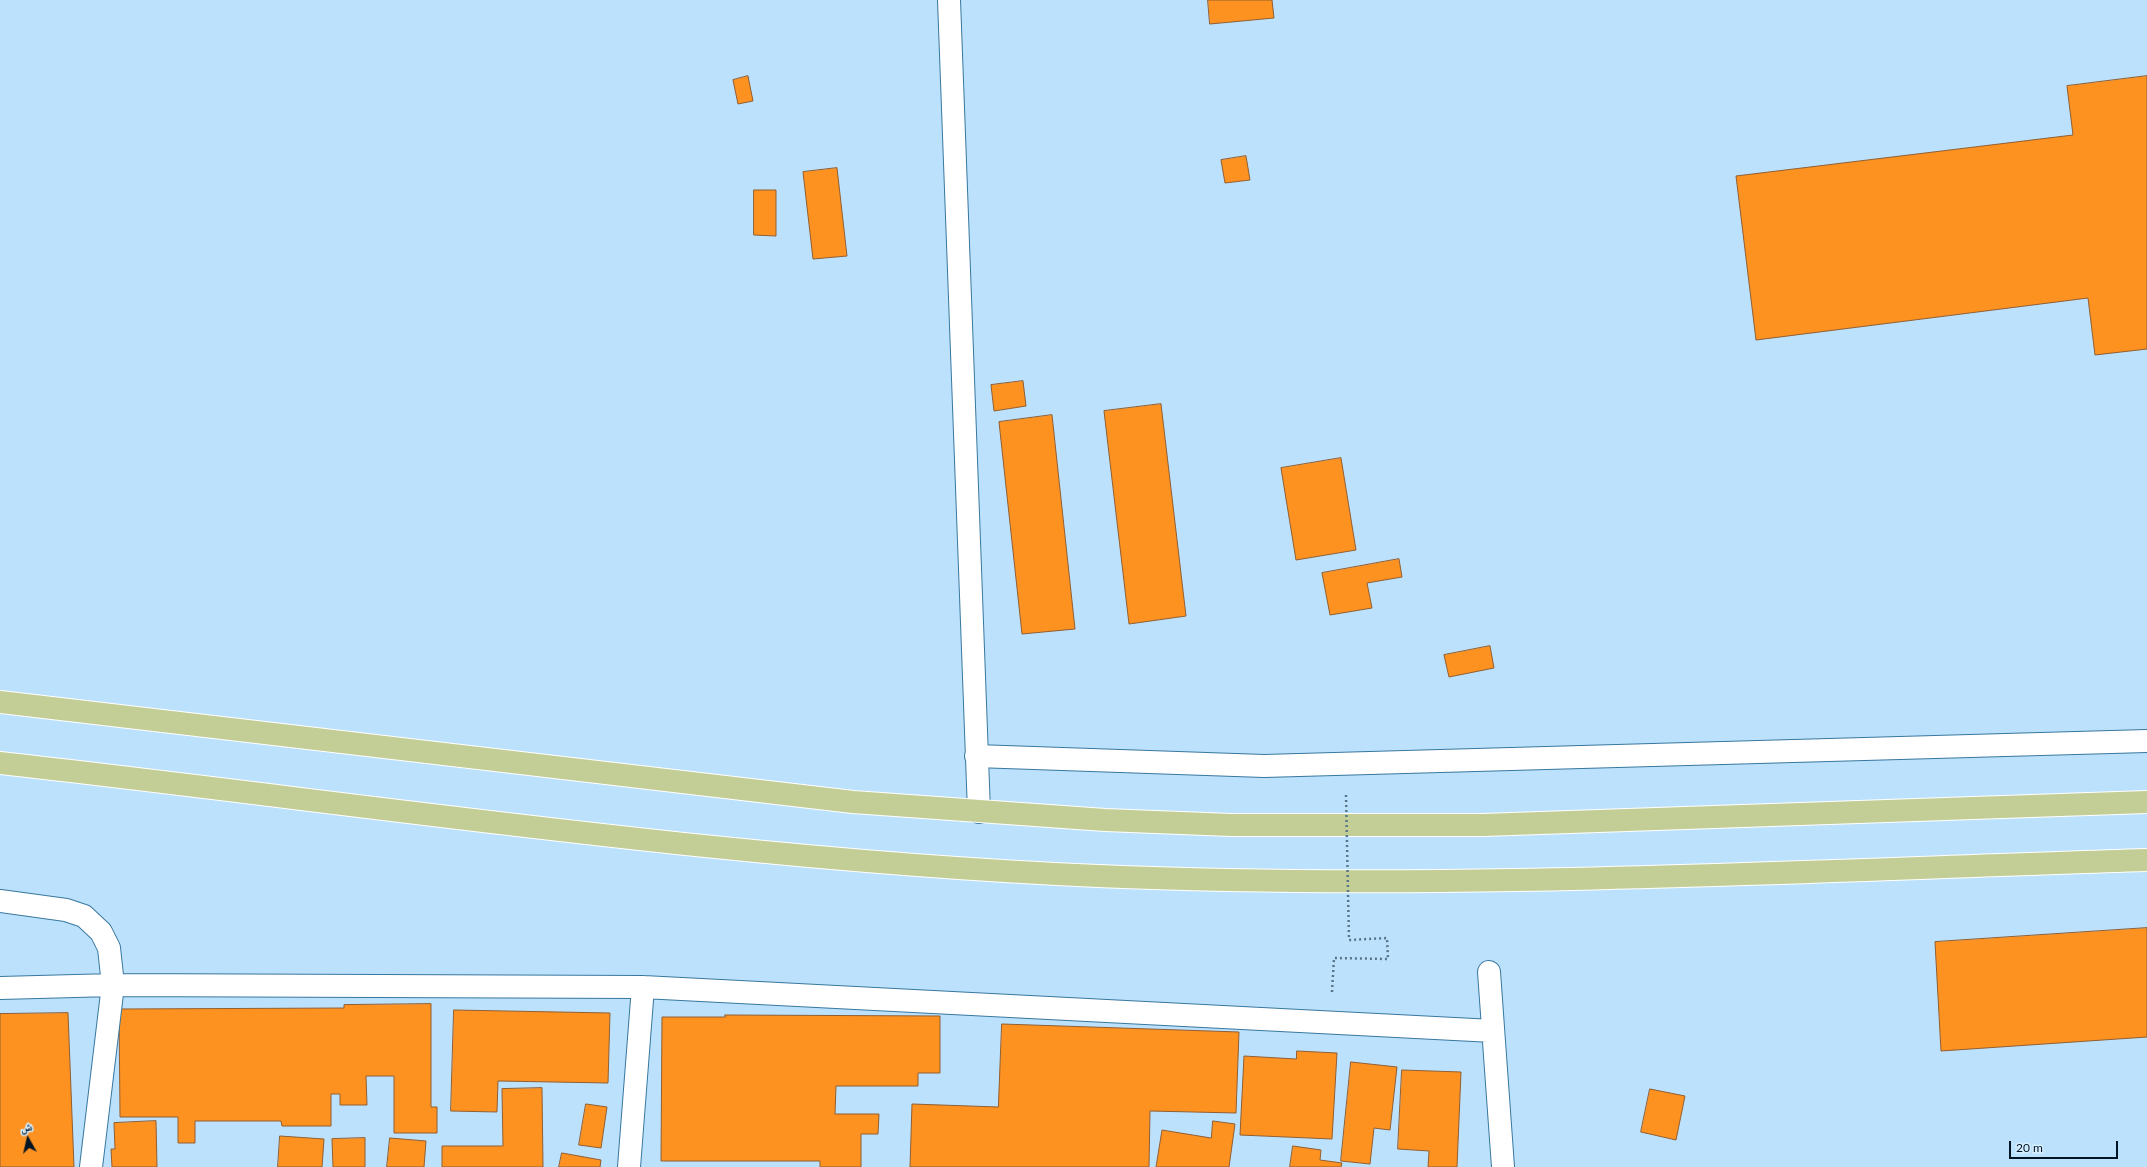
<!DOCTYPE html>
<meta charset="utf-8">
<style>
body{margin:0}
#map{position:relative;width:2147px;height:1167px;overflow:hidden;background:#bce1fc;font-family:Lato,"Noto Naskh Arabic",sans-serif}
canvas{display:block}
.north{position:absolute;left:8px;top:1119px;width:40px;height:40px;-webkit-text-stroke:3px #d4edff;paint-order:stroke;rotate:352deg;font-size:11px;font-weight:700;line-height:16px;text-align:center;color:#001423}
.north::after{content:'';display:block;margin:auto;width:14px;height:18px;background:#001423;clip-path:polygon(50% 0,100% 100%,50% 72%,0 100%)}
.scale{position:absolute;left:2009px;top:1141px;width:109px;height:18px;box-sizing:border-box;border:2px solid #001423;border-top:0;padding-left:5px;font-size:12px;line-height:14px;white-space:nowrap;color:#001423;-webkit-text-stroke:3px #d4edff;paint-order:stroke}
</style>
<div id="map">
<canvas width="2147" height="1167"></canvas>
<div class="north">ش</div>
<div class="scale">20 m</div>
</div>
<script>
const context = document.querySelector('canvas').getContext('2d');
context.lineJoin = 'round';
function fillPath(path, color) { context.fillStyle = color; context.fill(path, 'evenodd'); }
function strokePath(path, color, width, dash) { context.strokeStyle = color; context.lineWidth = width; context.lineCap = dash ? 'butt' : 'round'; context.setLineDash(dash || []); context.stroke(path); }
const building = new Path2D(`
 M1208,0h64l2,18 -64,6z
 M748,76l5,25 -15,3 -5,-24z
 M2147,76v273l-52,6 -7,-57 -332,42 -20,-164 337,-41 -6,-49z
 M1246,156l4,24 -25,3 -4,-23z
 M837,168l10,88 -34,3 -10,-87z
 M754,190h22v46l-22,-1z
 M1023,381l3,25 -32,5 -3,-26z
 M1161,404l25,212 -57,8 -25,-213z
 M1052,415l23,214 -53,5 -23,-212z
 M1341,458l15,92 -60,10 -15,-92z
 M1399,559l3,18 -35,6 5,25 -42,7 -8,-42z
 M1490,646l4,22 -45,9 -5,-22z
 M2147,928v109l-206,14 -6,-109z
 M431,1004v103h6v26h-43v-57h-28l1,29h-27v-11h-9v32h-49l-1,-5h-86v22h-17v-26h-58l-1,-108 225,-1v-3z
 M454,1010l156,3 -2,70 -110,-2 -1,31 -46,-1z
 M68,1013l6,154h-74v-153z
 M725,1015l215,1v57h-22v13h-82l-1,28h44l-1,20h-17v33h-41v-6h-159l1,-144h63z
 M1002,1024l237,8 -3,81 -86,-2 -1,56h-239l2,-63 86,3z
 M1297,1051l40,2 -5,86 -92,-4 4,-79 52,3z
 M1351,1062l46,5 -7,63 -16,-2 -4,36 -29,-3z
 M1402,1070l59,2 -4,95h-29l1,-16 -31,-2z
 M542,1088l1,79h-101v-21h61l-1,-57z
 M1650,1089l35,7 -9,44 -35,-8z
 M586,1104l21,3 -6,41 -22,-3z
 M156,1121l1,46h-45l-1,-18h4l-1,-26z
 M1213,1121l22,3 -6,43h-73l6,-37 49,8z
 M280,1136l44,3 -2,28h-44z
 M365,1138v29h-32l-1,-28z
 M390,1138l36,3 -2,26h-37z
 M1293,1146l28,4 -1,10 22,3 -1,4h-51z
 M562,1153l39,7 -1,7h-41z`);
fillPath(building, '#fd9221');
strokePath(building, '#915e32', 1);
const street = new Path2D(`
 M949,0l30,812
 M976,756l288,10 883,-25
 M0,901l66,9 18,6 17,16 8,16 4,37 -22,182
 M1489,972l14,195
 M0,988l113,-3 530,2 850,44
 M629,1167l14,-180`);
const primary = new Path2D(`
 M0,702l853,100 252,18 126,5h252l664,-23
 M0,763c366,41 730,97 1098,113 349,15 700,-5 1049,-16`);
strokePath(street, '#38779f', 24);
strokePath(primary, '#fff', 24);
strokePath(new Path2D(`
 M1332,992l2,-34 54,1 -1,-21 -38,2`), '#597589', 2.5, [2, 3]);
strokePath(street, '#fff', 22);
strokePath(primary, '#c3ce97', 22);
strokePath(new Path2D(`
 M1346,795l3,145`), '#597589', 2.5, [2, 3]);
</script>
